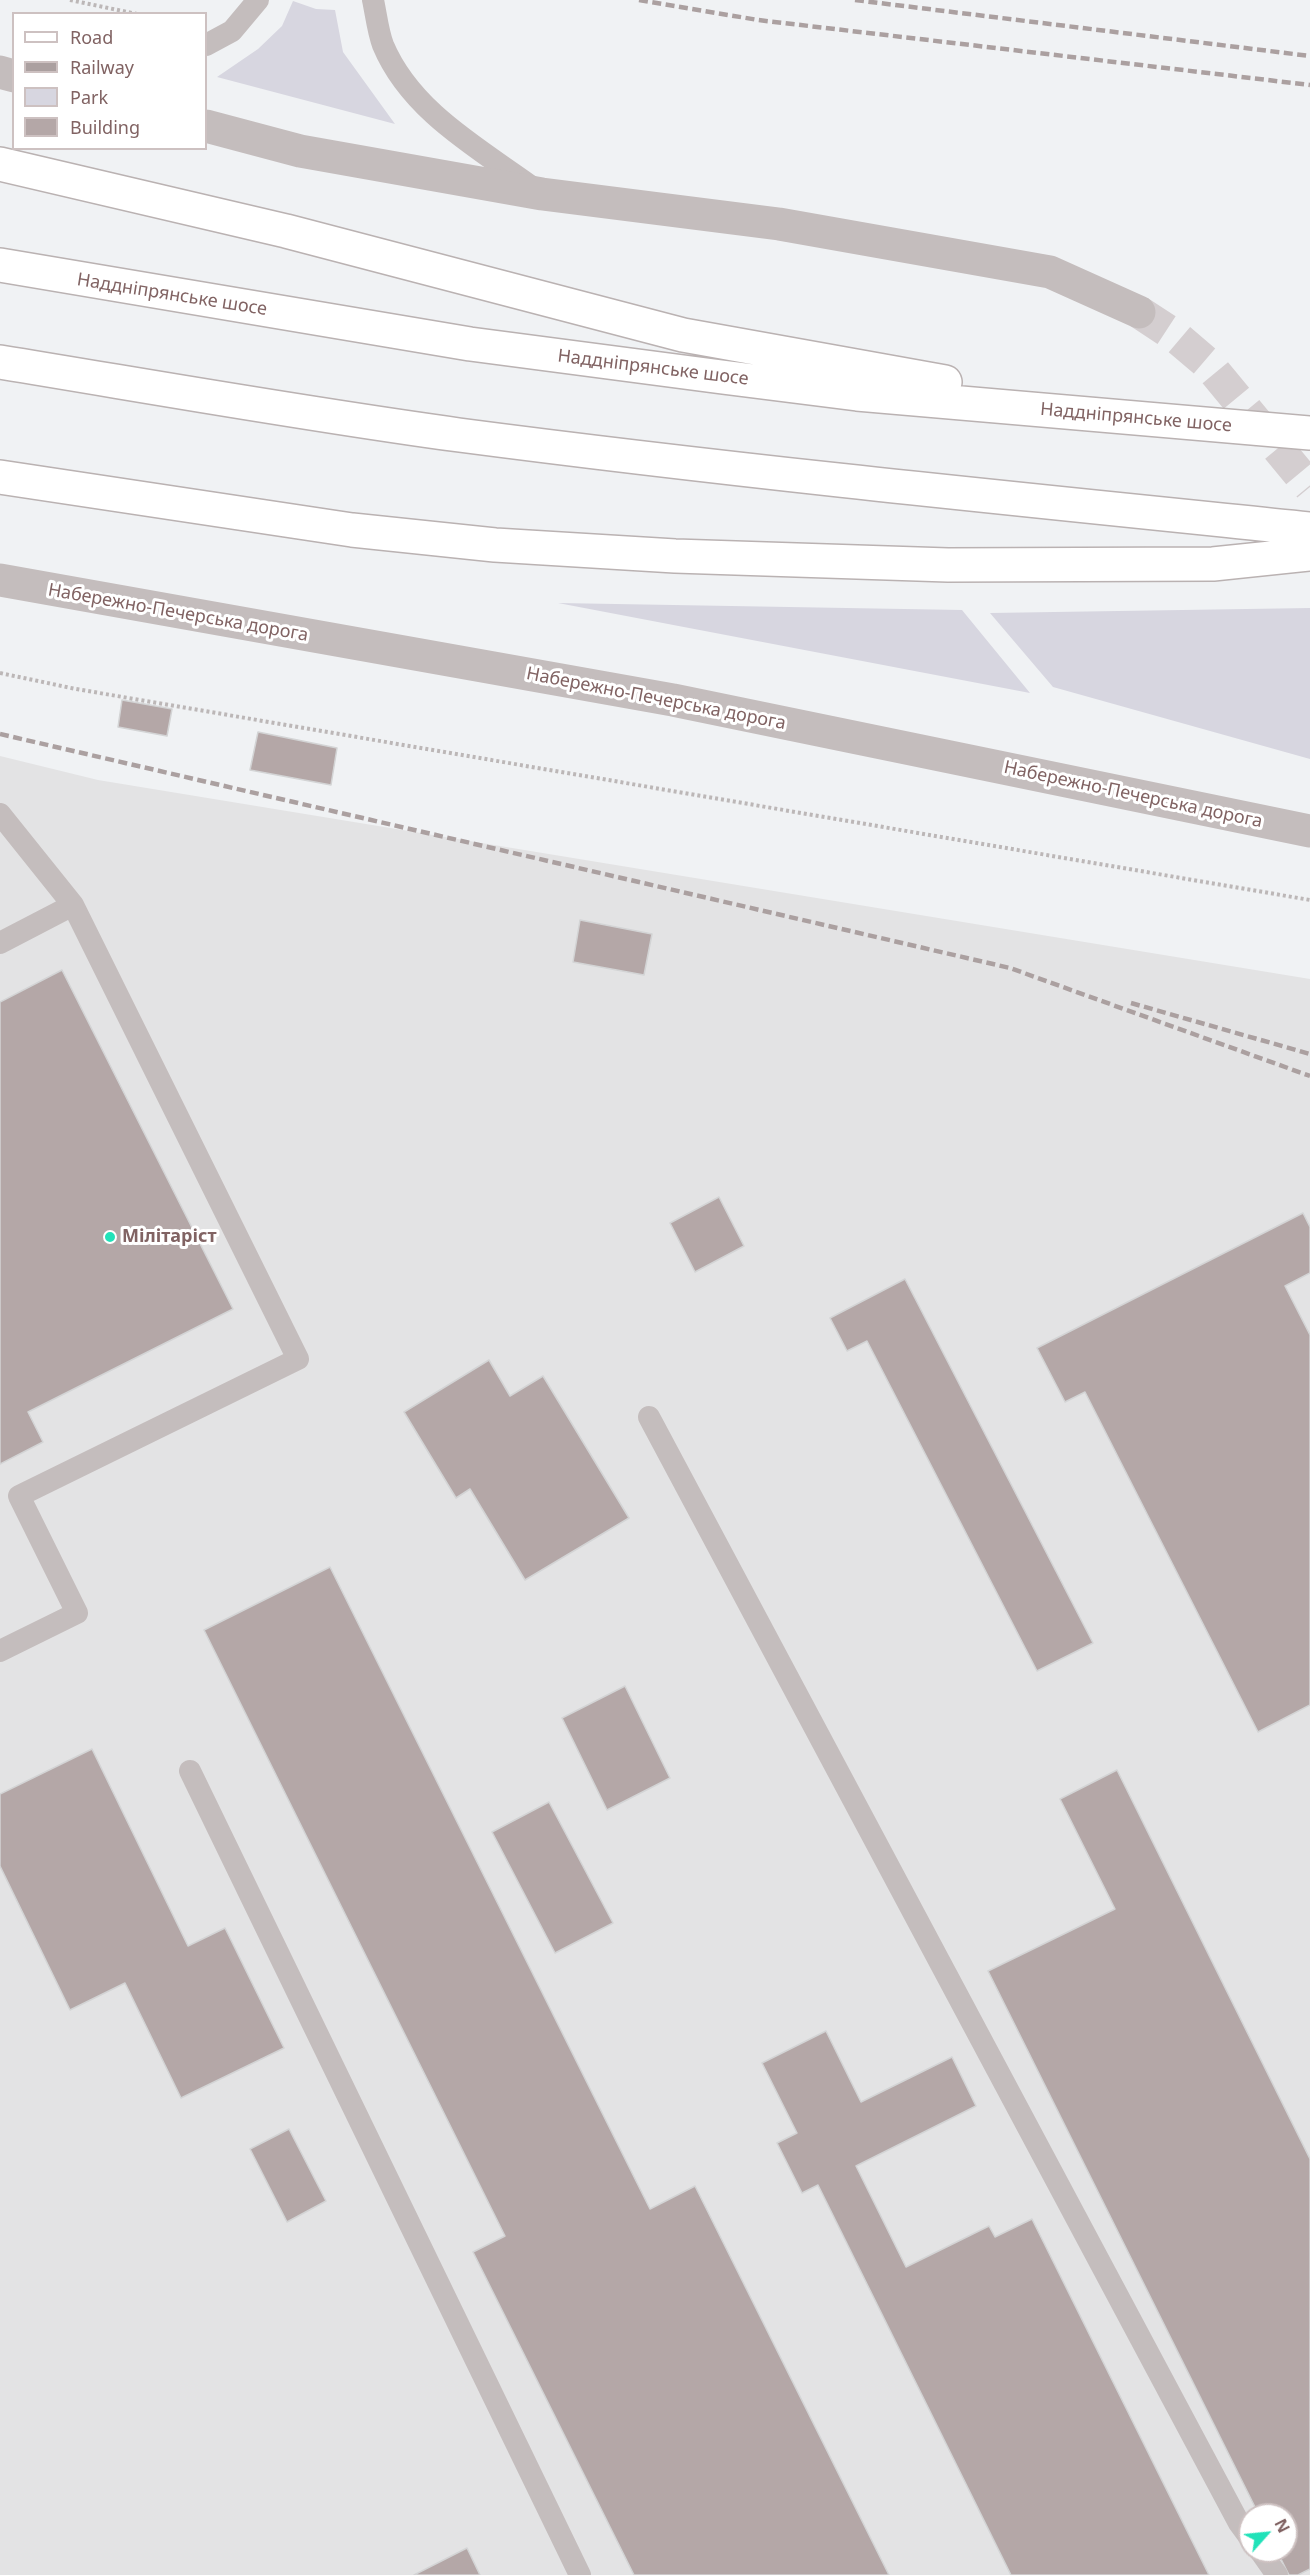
<!DOCTYPE html>
<meta charset="utf-8">
<style>
body{margin:0}
#map{position:relative;width:1310px;height:2575px;overflow:hidden;background:#f0f2f4;font-family:"Noto Sans",sans-serif}
canvas{display:block}
.legend{position:absolute;left:12px;top:12px;width:195px;height:138px;box-sizing:border-box;background:#fff;border:2px solid #cdc1c1;margin:0;padding:8px 10px;list-style:none;font-size:18px;color:#816363}
.legend li{display:flex;align-items:center;gap:12px;height:30px}
.legend b{width:30px;border:2px solid #cdc1c1}
.north{position:absolute;left:1238px;top:2503px;width:60px;height:60px;box-sizing:border-box;background:#fff;border:2px solid #cdc1c1;border-radius:50%;rotate:63deg;font-size:16px;font-weight:700;line-height:24px;text-align:center;color:#816363}
.north::after{content:'';display:block;margin:auto;width:21px;height:27px;background:#21e2b9;clip-path:polygon(50% 0,100% 100%,50% 72%,0 100%)}
</style>
<div id="map">
<canvas width="1310" height="2575"></canvas>
<ul class="legend">
<li><b style="height:8px;background:#fff"></b>Road</li>
<li><b style="height:8px;background:#aba0a0"></b>Railway</li>
<li><b style="height:16px;background:#d7d6e0"></b>Park</li>
<li><b style="height:16px;background:#b4a7a7"></b>Building</li>
</ul>
<div class="north">N</div>
</div>
<script>
const context = document.querySelector('canvas').getContext('2d');
context.lineJoin = 'round';
function fillPath(path, color) { context.fillStyle = color; context.fill(path, 'evenodd'); }
function strokePath(path, color, width, dash) { context.strokeStyle = color; context.lineWidth = width; context.lineCap = dash ? 'butt' : 'round'; context.setLineDash(dash || []); context.stroke(path); }
function write(font, color, halo, rows, align = 'center') {
  context.font = font + ' "Noto Sans",sans-serif'; context.lineWidth = 6; context.setLineDash([]); context.textBaseline = 'middle'; context.strokeStyle = halo; context.fillStyle = color; for (const [text, x, y, turn = 0] of rows) {
    context.save(); context.translate(x, y); context.rotate((+turn || 0) * Math.PI / 180); context.textAlign = isNaN(turn) ? turn : align; if (halo) context.strokeText(text, 0, 0); context.fillText(text, 0, 0); context.restore();
  }
}
fillPath(new Path2D(`
 M0,756l98,24 1212,199v1596h-1310zM1250,2515h36v36h-36z`), '#e3e3e4');
fillPath(new Path2D(`
 M293,1l23,8 19,1 8,42 52,72 -178,-47 41,-28 24,-23z
 M558,603l404,7 68,83z
 M1310,608v151l-257,-72 -63,-74z`), '#d7d6e0');
const building = new Path2D(`
 M122,700l50,9 -5,27 -49,-9z
 M258,732l79,16 -6,37 -81,-15z
 M580,920l72,14 -8,41 -71,-13z
 M62,970l171,339 -205,103 15,30 -43,22v-462z
 M719,1197l25,49 -49,26 -25,-49z
 M1303,1213l7,14v46l-25,13 25,49v370l-52,27 -173,-340 -20,10 -28,-54z
 M905,1279l188,364 -56,28 -170,-330 -20,10 -17,-33z
 M489,1360l21,36 33,-20 86,142 -104,62 -55,-91 -14,9 -52,-86z
 M330,1567l320,642 45,-23 194,389h-255l-161,-323 32,-16 -301,-606z
 M625,1686l45,92 -63,32 -45,-92z
 M92,1749l96,197 37,-18 59,120 -103,50 -56,-115 -55,27 -70,-144v-72z
 M1117,1770l193,389v410l-12,6h-9l-12,-24h9v-36h-27l-271,-544 127,-62 -55,-110z
 M549,1802l64,121 -58,30 -63,-121z
 M826,2031l35,71 91,-45 24,49 -120,60 50,101 83,-41 6,11 37,-18 177,356h-198l-193,-390 -16,8 -25,-50 20,-10 -35,-70z
 M289,2129l37,72 -39,21 -37,-73z
 M467,2548l13,27h-66z`);
fillPath(building, '#b4a7a7');
strokePath(building, '#d3d4d5', 1.5);
strokePath(new Path2D(`
 M1139,312l35,23 34,29 102,123`), '#d4ced0', 33, [33, 16]);
const primary = new Path2D(`
 M0,164l286,67 397,104 262,47
 M0,265l470,79 252,33 135,17 453,39
 M0,362c153,25 305,52 459,73 283,37 567,65 851,94
 M0,477l352,53 143,15 180,11 273,9 265,-1 97,-10`);
strokePath(primary, '#bab2b2', 36);
strokePath(new Path2D(`
 M70,0l67,14
 M0,673l76,16 1234,211`), '#bcb7b7', 4, [3, 3]);
strokePath(new Path2D(`
 M373,0c3,14 5,32 10,45 28,67 97,104 153,145
 M206,45l26,-14 26,-31
 M0,814l73,91 225,454 -279,137 58,117 -77,38
 M0,943l73,-38
 M649,1417l590,1106 11,15
 M190,1771l390,804
 M1260,2551l17,24`), '#c4bdbd', 22);
strokePath(new Path2D(`
 M0,72l14,4
 M206,126l94,25 242,43 237,30 271,48 89,40
 M0,580l673,120 637,131`), '#c4bdbd', 33);
strokePath(primary, '#fff', 33);
strokePath(new Path2D(`
 M639,0l119,20 552,65
 M855,0l455,56
 M0,734l1010,234 300,108
 M1131,1003l179,51`), '#aba0a0', 4.5, [9, 4.5]);
for (const [x, y, r, color] of [
 [110,1237,6,"#21e2b9"]
]) { const dot = new Path2D(); dot.arc(x, y, r, 0, 2 * Math.PI); context.fillStyle = color; context.fill(dot); strokePath(dot, '#fff', 2); }
write('18px', '#816363', '#fff', [
 ["Наддніпрянське шосе",172,295,9],
 ["Наддніпрянське шосе",653,368,7],
 ["Наддніпрянське шосе",1136,418,5],
 ["Набережно-Печерська дорога",178,613,10],
 ["Набережно-Печерська дорога",656,699,11],
 ["Набережно-Печерська дорога",1133,795,12]
]);
write('bold 18px', '#816363', '#fff', [
 ["Мілітаріст",122,1237]
], 'left');
</script>
